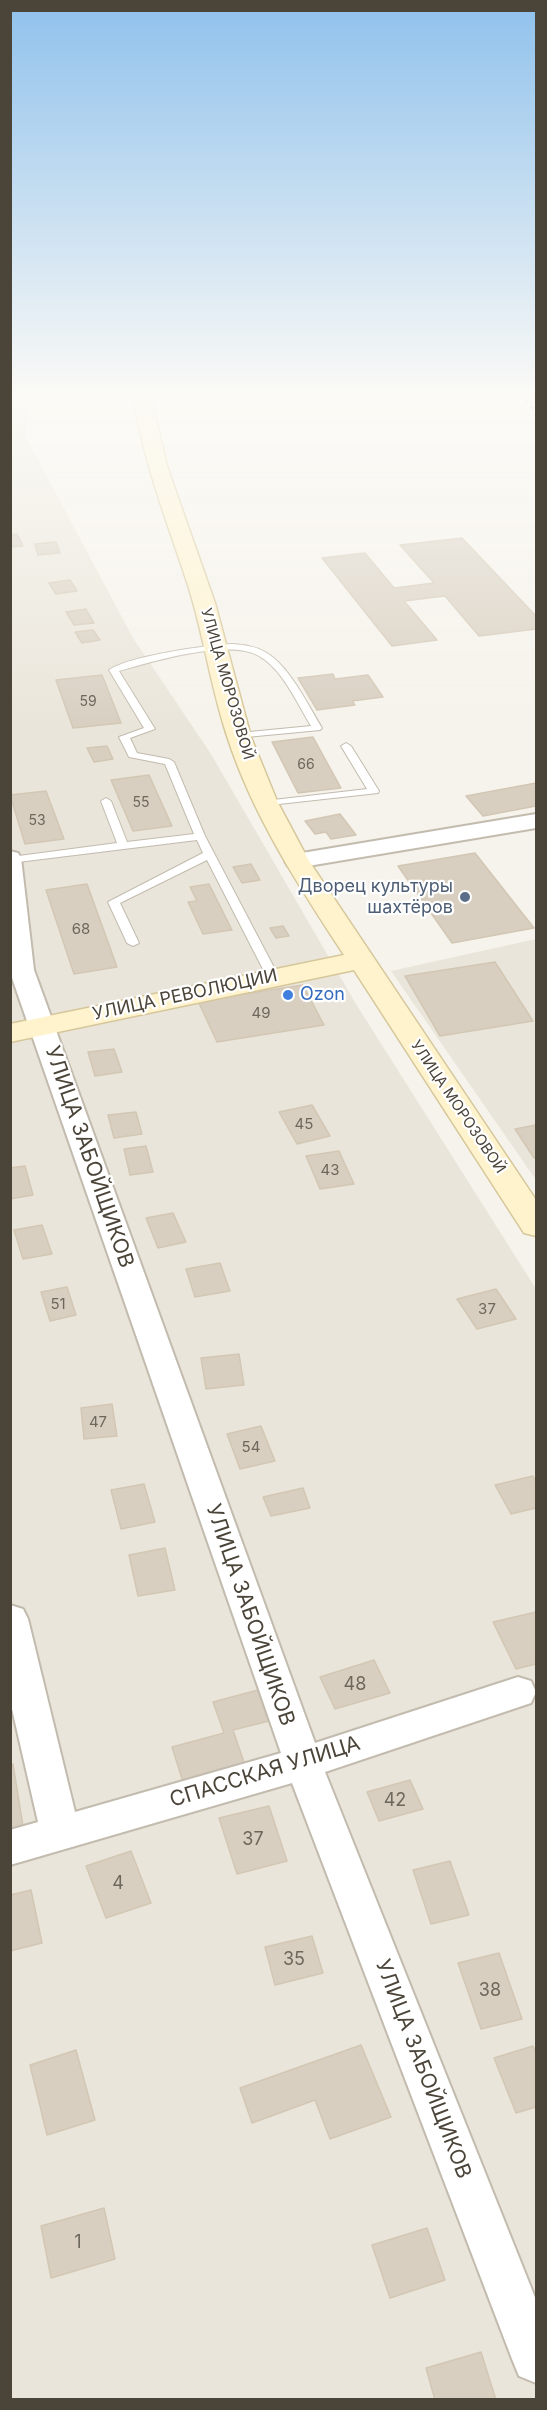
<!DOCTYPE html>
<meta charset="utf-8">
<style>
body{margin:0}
#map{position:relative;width:547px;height:2410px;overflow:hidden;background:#f6f3ec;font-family:Inter,sans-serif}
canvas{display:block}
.frame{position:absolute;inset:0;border:12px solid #4b4439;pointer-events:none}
</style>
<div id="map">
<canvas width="547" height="2410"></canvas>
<div class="frame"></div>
</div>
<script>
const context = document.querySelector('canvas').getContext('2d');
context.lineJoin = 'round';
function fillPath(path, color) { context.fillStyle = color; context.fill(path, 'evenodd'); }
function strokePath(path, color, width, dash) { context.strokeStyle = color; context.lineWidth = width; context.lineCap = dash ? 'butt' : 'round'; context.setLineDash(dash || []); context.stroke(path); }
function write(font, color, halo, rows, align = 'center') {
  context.font = font + ' Inter,sans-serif'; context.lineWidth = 4.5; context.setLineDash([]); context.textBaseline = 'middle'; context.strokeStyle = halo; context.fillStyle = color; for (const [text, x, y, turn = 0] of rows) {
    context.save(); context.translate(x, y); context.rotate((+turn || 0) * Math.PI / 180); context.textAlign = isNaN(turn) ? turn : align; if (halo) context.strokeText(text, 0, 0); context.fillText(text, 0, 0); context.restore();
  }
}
fillPath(new Path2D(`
 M10,393h25l-10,42 108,203 78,116 145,250 180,285v1110l-525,1z
 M536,939v241l-145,-209z`), '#eae5da');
const building = new Path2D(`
 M17,534l6,12 -13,1v-12z
 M462,538l74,78v13l-57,7 -34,-40 -41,5 33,39 -45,6 -70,-88 43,-5 29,35 40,-5 -34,-38z
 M56,542l4,11 -22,2 -3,-11z
 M70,580l7,11 -21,3 -7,-11z
 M86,609l8,14 -20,2 -8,-13z
 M93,630l7,10 -18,3 -7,-11z
 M333,674l2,5 33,-4 15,22 -31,4 3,4 -38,5 -19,-32z
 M102,675l19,48 -48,5 -17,-48z
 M313,737l28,51 -43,5 -26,-51z
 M107,746l6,13 -19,3 -7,-14z
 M149,775l23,51 -39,5 -22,-51z
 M536,783v23l-53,10 -17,-20z
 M46,791l18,48 -39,5 -15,-49z
 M340,814l16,21 -25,4 -5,-7 -11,2 -10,-13z
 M475,853l59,75 -82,15 -54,-77z
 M251,864l9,16 -18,3 -9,-16z
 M87,884l30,83 -43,7 -28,-84z
 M209,884l23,46 -29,4 -15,-32 9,-1 -7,-14z
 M283,926l6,10 -13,2 -6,-10z
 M495,962l38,59 -93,15 -35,-60z
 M303,985l21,40 -107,17 -19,-41z
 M114,1049l8,23 -27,4 -7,-24z
 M312,1105l18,31 -33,8 -18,-32z
 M136,1112l6,22 -28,4 -6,-23z
 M536,1125v32l-2,1 -19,-29z
 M146,1146l7,26 -23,3 -6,-26z
 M339,1151l15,33 -34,5 -14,-33z
 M25,1166l8,29 -23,4v-31z
 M173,1213l13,29 -28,6 -12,-30z
 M42,1225l10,29 -29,5 -9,-29z
 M220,1263l10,28 -35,6 -9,-28z
 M67,1287l9,28 -26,6 -9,-29z
 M496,1289l20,30 -39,10 -20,-30z
 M239,1354l5,31 -38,4 -5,-31z
 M112,1404l5,32 -33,3 -3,-31z
 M261,1426l14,35 -35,8 -13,-35z
 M533,1476l3,6v26l-25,6 -16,-29z
 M144,1484l11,38 -34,7 -10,-39z
 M303,1488l7,20 -39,8 -8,-19z
 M165,1548l10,42 -37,6 -9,-41z
 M536,1612v52l-20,5 -23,-47z
 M374,1660l16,33 -55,16 -15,-32z
 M258,1690l11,31 -36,9 13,38 -62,17 -12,-38 52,-14 -11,-31z
 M13,1764l10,62 -13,3v-64z
 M410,1780l13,29 -44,12 -12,-29z
 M269,1806l18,55 -50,13 -18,-56z
 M131,1851l20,52 -45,15 -20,-52z
 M450,1861l19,54 -38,9 -18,-54z
 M31,1890l11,53 -32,8v-56z
 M312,1936l11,37 -48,12 -10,-38z
 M499,1953l23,66 -41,10 -23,-66z
 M361,2045l30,72 -61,22 -15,-39 -63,23 -12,-35z
 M533,2046l3,7v54l-20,6 -22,-55z
 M76,2050l19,70 -48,15 -17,-70z
 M104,2208l11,51 -64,19 -10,-52z
 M427,2228l18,52 -55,18 -18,-53z
 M481,2352l15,48h-61l-9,-32z`);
fillPath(building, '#d8cfc1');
strokePath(building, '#d3c7b4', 1.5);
const lane = new Path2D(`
 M233,644c11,1 22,2 32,8 24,13 43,53 57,76l-2,2 -84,8v-4l3,-1 72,-7c-14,-23 -28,-56 -52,-70 -30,-18 -108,6 -140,15l36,58 -25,9 7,15 32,6 5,3 31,74 74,141 -6,4 -6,-4 -60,-117 -87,43 19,40 -6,3 -6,-3 -19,-41 95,-49 -6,-13 -187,23 1,-6 106,-14 -16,-42 5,-3 5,3 16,41 67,-8 -29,-70 -36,-7 -10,-20 25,-9 -35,-58c20,-14 97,-25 124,-26z
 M346,743l5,3 28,45 -1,2 -117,13v-4l4,-1 102,-12 -26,-43z`);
const street = new Path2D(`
 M536,814v14l-240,40 -8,-2 -3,-5 3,-5 8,-2z
 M10,851l8,2 3,5 13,112 281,773 203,-66 13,4 5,11 -5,11 -206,69 211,528v83l-17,-7 -7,-17 -220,-576 -282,82v-35l28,-8 -28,-122v-95l13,4 5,10 47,193 206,-59 -271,-781z`);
const secondary = new Path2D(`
 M133,393h17l17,73 48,137 36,134 26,64 32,60 227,339v36l-12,-3 -170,-263 -344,72v-18l334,-69c-45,-69 -90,-137 -116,-216 -17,-50 -24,-103 -40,-154 -21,-64 -46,-126 -55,-192z`);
strokePath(lane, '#c2bbae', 2);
strokePath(street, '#c2bbae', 4);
strokePath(secondary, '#d6c79b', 3);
fillPath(lane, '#fff');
fillPath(street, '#fff');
fillPath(secondary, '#fff3cd');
strokePath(new Path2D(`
 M518,393l18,18`), '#9a9a9a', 3, [4.5, 4.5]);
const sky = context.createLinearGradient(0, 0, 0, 730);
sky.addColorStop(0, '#8fc1ec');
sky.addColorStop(0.54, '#fbfaf6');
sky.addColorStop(1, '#fbfaf600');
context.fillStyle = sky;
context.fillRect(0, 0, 547, 730);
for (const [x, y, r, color] of [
 [465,897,6,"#5c6f8a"],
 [288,995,6,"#3f7fe0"]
]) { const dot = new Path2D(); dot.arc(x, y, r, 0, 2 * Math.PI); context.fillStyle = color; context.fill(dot); strokePath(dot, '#fff', 2); }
write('14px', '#6e675b', null, [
 ["59",88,702],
 ["66",306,765],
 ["55",141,803],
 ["53",37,821]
]);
write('15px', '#4b4439', '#fff', [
 ["УЛИЦА МОРОЗОВОЙ",227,684,74],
 ["УЛИЦА МОРОЗОВОЙ",458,1107,56]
]);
write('15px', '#6e675b', null, [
 ["68",81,929],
 ["49",261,1013],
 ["45",304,1124],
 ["43",330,1170],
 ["51",58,1304],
 ["37",487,1309],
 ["47",98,1422],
 ["54",251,1447]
]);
write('18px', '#4e5e75', '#fff', [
 ["Дворец культуры",453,887],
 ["шахтёров",453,908]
], 'right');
write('18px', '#4b4439', '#fff', [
 ["УЛИЦА РЕВОЛЮЦИИ",185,995,-12]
]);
write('18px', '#366cbe', '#fff', [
 ["Ozon",300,995]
], 'left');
write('18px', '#6e675b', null, [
 ["48",355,1685],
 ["42",395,1801],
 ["37",253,1840],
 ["4",118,1884],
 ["35",294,1960],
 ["38",490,1991],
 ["1",78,2243]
]);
write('21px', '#4b4439', '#fff', [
 ["УЛИЦА ЗАБОЙЩИКОВ",89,1157,71],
 ["УЛИЦА ЗАБОЙЩИКОВ",250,1615,71],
 ["СПАССКАЯ УЛИЦА",265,1772,-17],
 ["УЛИЦА ЗАБОЙЩИКОВ",423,2069,69]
]);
</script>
